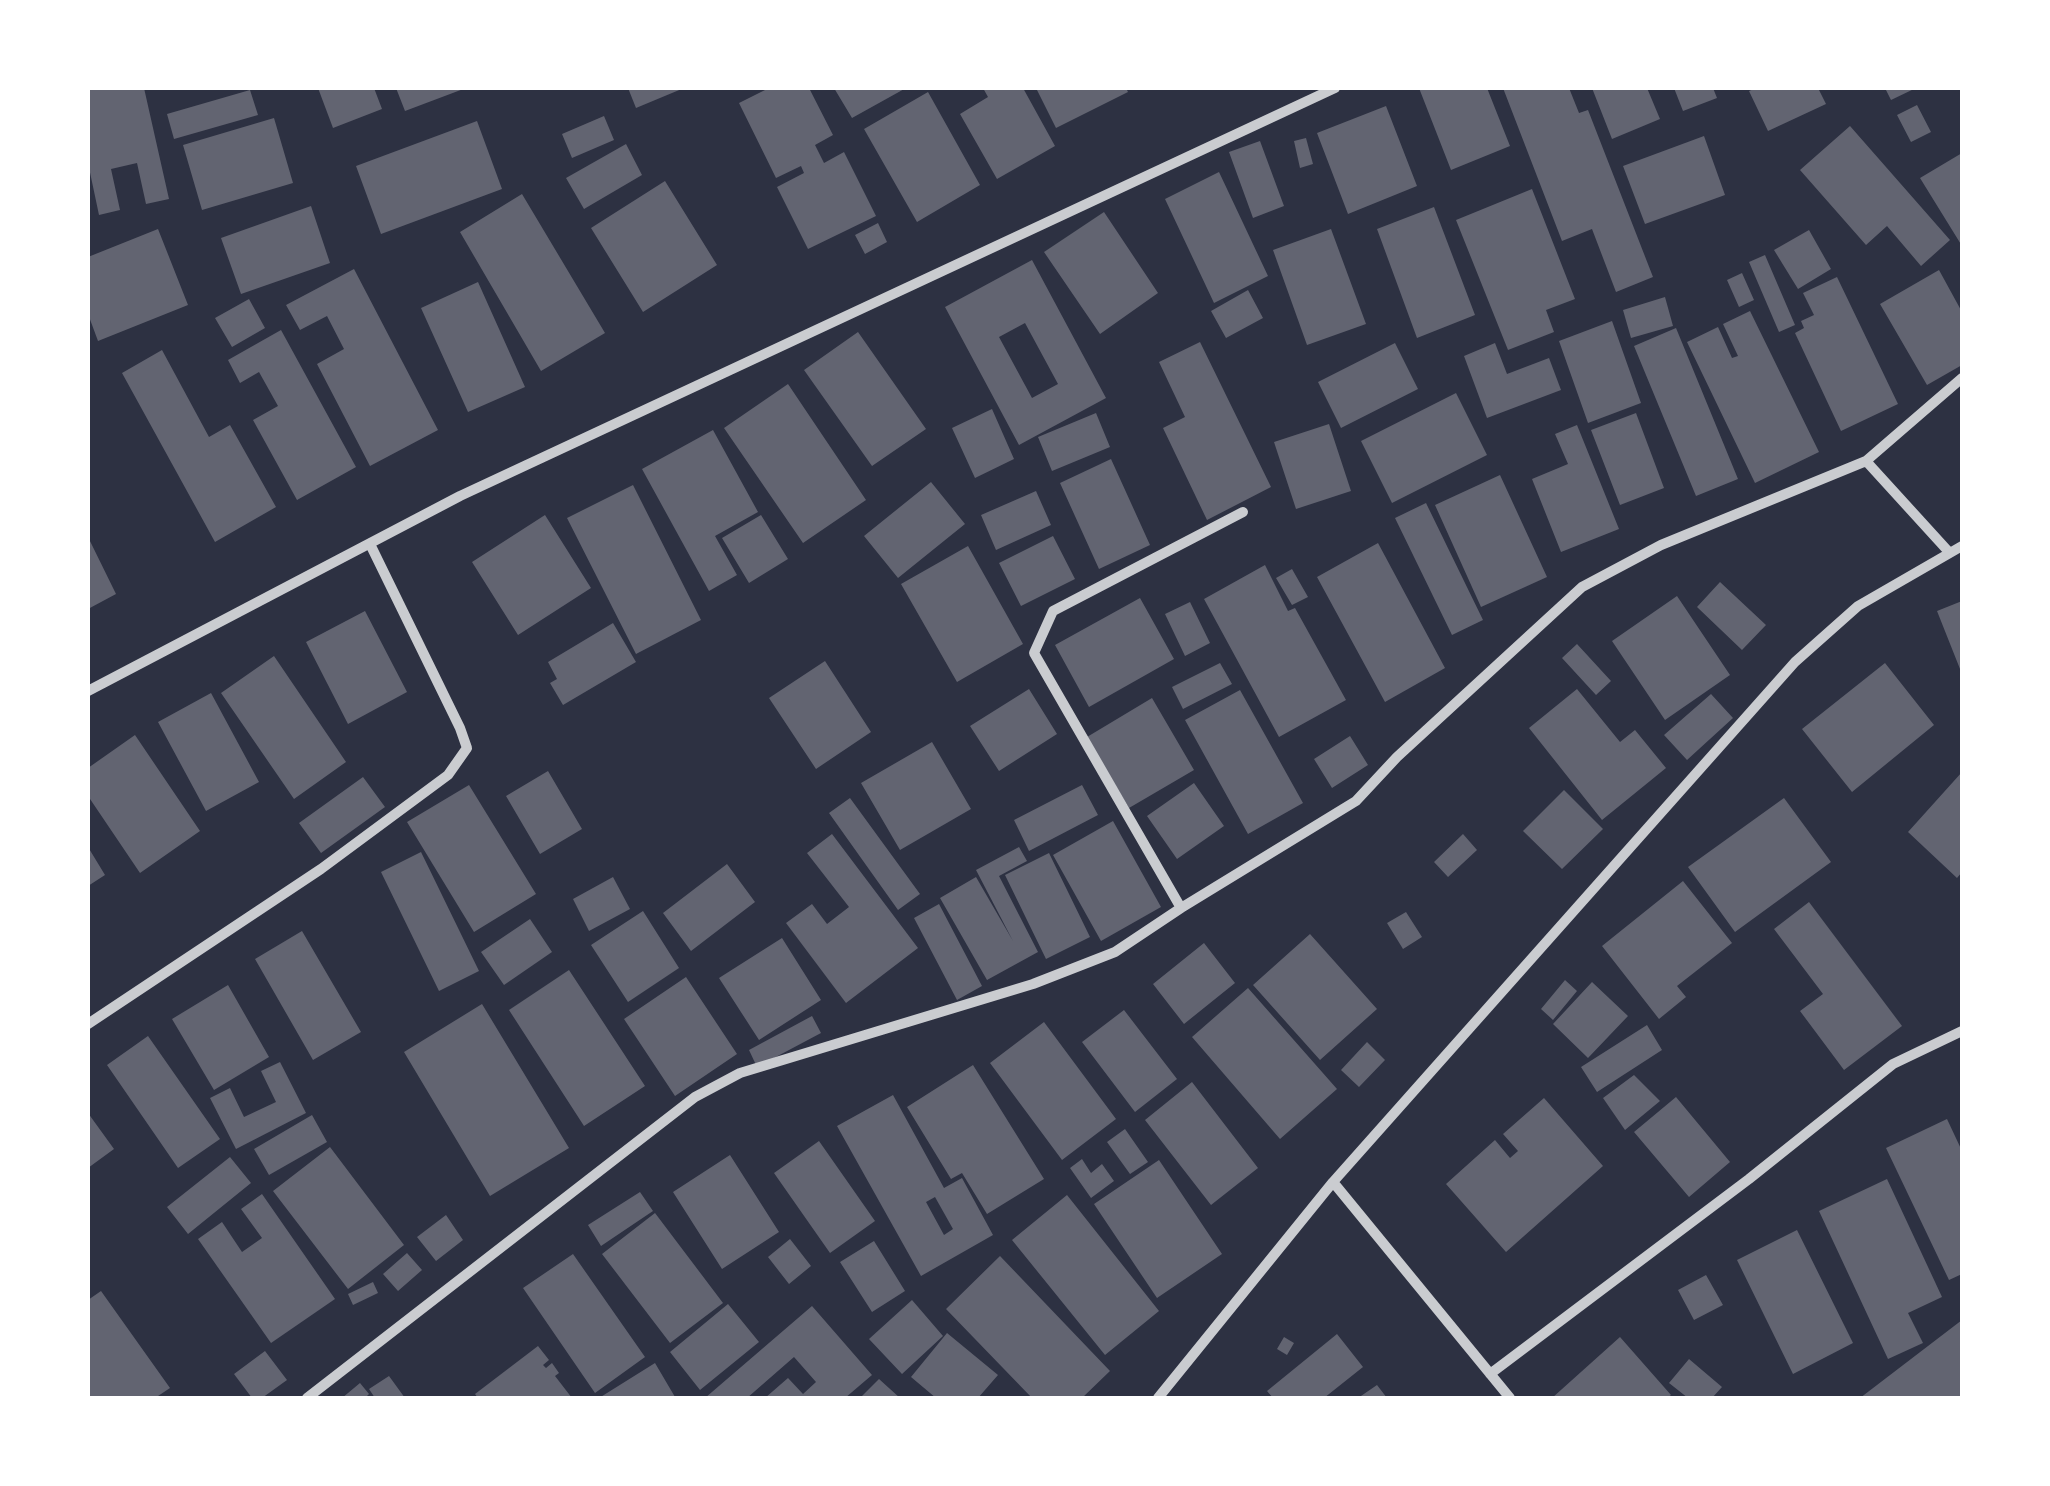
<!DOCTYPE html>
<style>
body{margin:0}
#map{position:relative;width:2050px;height:1486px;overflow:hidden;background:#2d3142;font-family:"Nunito Sans",sans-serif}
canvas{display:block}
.frame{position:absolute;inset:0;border:90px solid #fff;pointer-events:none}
</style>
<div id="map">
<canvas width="2050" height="1486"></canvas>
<div class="frame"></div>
</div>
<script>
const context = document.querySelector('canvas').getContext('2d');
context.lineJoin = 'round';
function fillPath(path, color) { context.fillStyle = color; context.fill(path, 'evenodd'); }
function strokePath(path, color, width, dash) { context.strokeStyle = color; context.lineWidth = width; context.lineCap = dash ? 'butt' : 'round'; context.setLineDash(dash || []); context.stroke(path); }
fillPath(new Path2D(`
 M88,88h56l25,111 -23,5 -9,-41 -26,6 9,41 -21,5 -11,-52z
 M318,88h56l8,21 -49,19z
 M396,88h70l-61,23z
 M628,88h56l-48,20z
 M769,88h40l24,47 -18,10 9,18 20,-11 32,64 -68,33 -31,-62 27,-14 -3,-7 -25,12 -37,-75z
 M834,88h72l-54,30z
 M983,88h40l32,58 -58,33 -37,-65 28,-17z
 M1036,88h90l2,4 -72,36z
 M1419,88h68l23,58 -59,24z
 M1503,88h66l10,25 9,-3 65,167 -37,15 -24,-63 -30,12z
 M1592,88h55l13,31 -48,20z
 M1674,88h39l4,10 -34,13z
 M1756,88h62l8,16 -58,27 -19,-40z
 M1885,88h31l-25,12z
 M250,90l8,25 -84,24 -7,-25z
 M928,92l52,93 -63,37 -53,-93z
 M1917,105l14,27 -20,10 -14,-27z
 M1386,106l31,80 -69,28 -31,-81z
 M604,116l10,24 -42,18 -10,-24z
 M274,118l19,65 -91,27 -19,-65z
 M477,121l25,68 -121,45 -25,-68z
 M1850,126l100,114 -29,26 -34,-40 -21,19 -66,-75z
 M1704,136l21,59 -80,29 -22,-58z
 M1306,138l7,26 -13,4 -6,-27z
 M1260,141l24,65 -31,12 -24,-66z
 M626,144l16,31 -58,34 -18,-31z
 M1962,153v93l-42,-68z
 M1219,172l49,104 -54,27 -49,-104z
 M665,181l52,84 -74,47 -52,-84z
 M1532,189l43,110 -29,11 8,22 -46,18 -52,-130z
 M522,194l83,139 -64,38 -81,-139z
 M311,206l19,57 -89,31 -20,-56z
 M1434,207l41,108 -58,23 -40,-109z
 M1104,212l54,81 -58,41 -56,-82z
 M878,223l9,19 -22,12 -10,-19z
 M158,229l30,76 -90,36 -10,-27v-57z
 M1331,229l35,95 -59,21 -34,-95z
 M1809,230l22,39 -33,20 -24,-39z
 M1765,255l30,70 -16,7 -30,-70z
 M1032,260l74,138 -87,47 -74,-138zM1025,323l33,61 -26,14 -33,-61z
 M354,269l84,161 -68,36 -53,-102 27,-15 -17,-33 -27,14 -14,-25z
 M1939,270l23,42v53l-35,20 -47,-81z
 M1742,273l12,27 -15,7 -12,-27z
 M1837,277l61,127 -57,27 -46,-98 9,-5 -3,-7 13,-6 -11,-22z
 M478,282l47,105 -57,25 -47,-104z
 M1248,290l15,28 -37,20 -15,-27z
 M1665,297l8,29 -42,12 -8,-28z
 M249,299l16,29 -33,19 -17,-29z
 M1750,311l69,141 -64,31 -68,-141 31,-15 14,31 6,-2 -15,-32z
 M1612,321l29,82 -53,20 -29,-82z
 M1676,328l62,151 -42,17 -62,-150z
 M281,330l75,137 -59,33 -44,-80 25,-14 -19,-34 -19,11 -12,-23z
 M858,332l68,97 -54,37 -68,-96z
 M1200,342l71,145 -64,33 -44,-92 22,-11 -26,-55z
 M1395,343l23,46 -77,39 -23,-46z
 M1495,343l12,31 42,-16 12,32 -74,28 -23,-62z
 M162,350l47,87 21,-12 46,82 -61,35 -93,-169z
 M788,384l78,116 -63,43 -79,-115z
 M1456,393l31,62 -95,48 -31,-62z
 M992,409l22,50 -39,19 -23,-50z
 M1096,413l14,34 -58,24 -14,-34z
 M1636,413l28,75 -44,17 -29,-75z
 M1329,424l22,67 -55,18 -22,-67z
 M1577,425l42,104 -58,23 -29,-73 36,-15 -13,-30z
 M713,430l45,82 -43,24 22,39 -28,16 -67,-122z
 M1111,459l39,86 -51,24 -39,-86z
 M1500,475l47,102 -66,30 -46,-102z
 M931,482l34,42 -67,54 -34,-42z
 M633,485l68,135 -65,34 -69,-136z
 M1036,491l15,34 -55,25 -15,-35z
 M1426,503l57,117 -31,15 -57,-117z
 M545,515l46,73 -73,47 -46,-73z
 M761,515l27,44 -39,24 -27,-45z
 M1053,536l22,43 -54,27 -22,-43z
 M88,537l28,57 -28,15z
 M1378,543l67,125 -60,34 -68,-125z
 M968,546l55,98 -66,38 -56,-98z
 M1265,565l23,46 7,-3 51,92 -67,37 -75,-138z
 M1292,569l16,28 -16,8 -16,-27z
 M1720,582l46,43 -24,25 -45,-43z
 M1677,596l53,79 -65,45 -53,-79z
 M1140,598l34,61 -85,48 -34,-62z
 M1962,601v73l-25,-63z
 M1190,602l20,41 -25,13 -20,-42z
 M365,611l42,81 -59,32 -42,-82z
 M613,623l23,39 -73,43 -13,-22 7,-4 -9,-17z
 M1577,644l34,37 -15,14 -34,-37z
 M274,656l72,106 -52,37 -73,-106z
 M825,661l46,71 -55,37 -47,-71z
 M1220,663l12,21 -49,25 -11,-22z
 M1885,663l49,62 -82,67 -50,-63z
 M1029,689l28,45 -58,37 -29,-45z
 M1577,689l43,53 15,-12 31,38 -64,52 -73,-92z
 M1240,690l63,113 -55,31 -63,-114z
 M211,693l48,89 -53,29 -48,-89z
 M1711,694l22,24 -46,42 -23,-25z
 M1152,698l42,72 -65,38 -42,-71z
 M135,735l65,96 -60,42 -52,-77v-28z
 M1350,736l18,29 -36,23 -18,-29z
 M932,742l39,67 -71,41 -39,-67z
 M548,771l34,58 -42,25 -34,-58z
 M1962,772v100l-5,6 -49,-46z
 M363,777l22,30 -64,46 -22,-30z
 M1194,783l30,43 -47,33 -30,-43z
 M469,785l67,109 -62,38 -67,-110z
 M1082,785l16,30 -69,36 -15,-31z
 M1564,790l39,39 -41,40 -39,-38z
 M850,798l70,96 -22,16 -69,-97z
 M1784,798l47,64 -96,70 -47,-65z
 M1113,821l48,86 -60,34 -48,-86z
 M832,834l86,114 -72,55 -60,-80 26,-19 15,20 22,-17 -42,-54z
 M1463,834l14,16 -29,27 -14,-15z
 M88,847l17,28 -17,11z
 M1019,847l8,14 -28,15 39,76 -51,28 -47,-82 36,-21 37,64 -37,-71z
 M421,852l58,119 -40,20 -58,-119z
 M1049,853l41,84 -44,22 -41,-84z
 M727,864l28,38 -64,49 -28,-38z
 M613,877l17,32 -41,22 -16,-32z
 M1683,881l49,62 -55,43 9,11 -27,22 -57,-73z
 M1809,902l93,124 -58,44 -44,-59 23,-17 -49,-65z
 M939,904l43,82 -25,14 -43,-82z
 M643,911l36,57 -51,34 -37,-57z
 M1406,912l16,25 -19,12 -16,-26z
 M530,919l22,33 -48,33 -23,-33z
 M302,931l59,101 -48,28 -58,-101z
 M1310,934l67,75 -57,51 -67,-75z
 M782,938l39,62 -62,40 -40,-62z
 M1204,943l31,40 -51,41 -31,-40z
 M569,970l76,116 -61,40 -75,-116z
 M686,977l51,77 -62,42 -51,-77z
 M1565,980l12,11 -24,29 -12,-11z
 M1592,982l36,34 -40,42 -35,-34z
 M228,985l41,72 -55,33 -42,-71z
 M1248,988l89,101 -57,50 -88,-102z
 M482,1004l87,144 -79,48 -86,-144z
 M1124,1010l53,69 -42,33 -53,-70z
 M812,1016l9,17 -64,34 -8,-17z
 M1044,1022l72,97 -54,41 -72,-97z
 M1647,1025l15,25 -65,42 -16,-25z
 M148,1036l72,103 -42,29 -71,-103z
 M1367,1042l18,18 -26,27 -18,-17z
 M280,1062l26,51 -70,36 -26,-51 20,-10 14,29 32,-15 -15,-31z
 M973,1065l71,114 -57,35 -25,-41 -11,6 -44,-72z
 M1634,1075l26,26 -35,29 -22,-32z
 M1192,1082l66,86 -47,37 -66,-85z
 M893,1095l51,93 18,-10 31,57 -72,41 -84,-150zM935,1197l18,32 -9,6 -18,-33z
 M1676,1097l54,65 -41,35 -55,-65z
 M1544,1098l59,68 -97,86 -60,-68 49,-44 15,18 8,-7 -15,-17z
 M88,1113l26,36 -26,19z
 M312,1115l15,27 -58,33 -15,-26z
 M1947,1119l15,32v123l-13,6 -63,-132z
 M1125,1129l23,33 -18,12 -23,-32z
 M819,1141l56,80 -45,32 -56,-80z
 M330,1147l74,98 -56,44 -75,-98z
 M730,1155l49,77 -57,37 -49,-77z
 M230,1157l21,26 -63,51 -21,-27z
 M1082,1159l9,14 11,-9 12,17 -23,17 -21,-30z
 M1159,1160l63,94 -65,44 -63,-94z
 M1887,1179l55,118 -34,16 15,30 -35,16 -69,-148z
 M640,1192l13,19 -52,35 -13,-21z
 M262,1194l73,105 -64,44 -73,-104 24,-17 20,30 20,-14 -21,-29z
 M1067,1195l92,116 -54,44 -93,-115z
 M655,1213l68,90 -53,40 -68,-89z
 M446,1215l17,25 -27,21 -19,-24z
 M1797,1230l56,113 -60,31 -56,-114z
 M790,1239l21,27 -22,18 -21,-27z
 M874,1241l31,50 -33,21 -32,-50z
 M407,1253l15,17 -24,21 -15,-17z
 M573,1254l72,103 -50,36 -72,-105z
 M1000,1256l110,115 -28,27h-50l-86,-89z
 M1706,1275l17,30 -29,15 -16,-30z
 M373,1282l5,11 -25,12 -5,-11z
 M101,1291l69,97 -15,10h-67v-98z
 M912,1300l31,36 -41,38 -33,-35z
 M728,1304l31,38 -59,48 -30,-38z
 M812,1306l60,69 -27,23h-80l23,-20 15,16 13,-12 -22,-25 -47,41h-42z
 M1962,1320v78h-102z
 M947,1333l51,42 -20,23h-42l-25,-21z
 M1337,1334l26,33 -39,31h-51l-6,-7z
 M1284,1337l10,6 -7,12 -10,-6z
 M1620,1337l51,58 -4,3h-115z
 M538,1346l11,14 -6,5 3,3 6,-5 7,10 -4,3 17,22h-94l-3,-4z
 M265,1351l22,29 -25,18h-10l-18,-24z
 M1689,1359l33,28 -10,11h-24l-19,-15z
 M655,1363l20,34 -76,1z
 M389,1376l16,22h-30l-6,-9z
 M879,1379l21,19h-40z
 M360,1383l9,11 -4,4h-23z
 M1377,1385l10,13h-29z`), '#626471');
strokePath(new Path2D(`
 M1948,551l-82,-90 96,-83
 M88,691l372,-195 875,-408
 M1181,908l-147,-255 19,-42 190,-99
 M88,1024l233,-155 127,-94 19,-27 -7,-20 -90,-184
 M1333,1182l177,216
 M1490,1374l259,-195 144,-115 69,-33
 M307,1398l388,-301 45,-24 293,-89 82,-32 66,-44 175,-107 41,-44 185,-170 79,-42 205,-84
 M1158,1398l175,-216 462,-520 63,-56 104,-60`), '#caccd0', 10);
</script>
